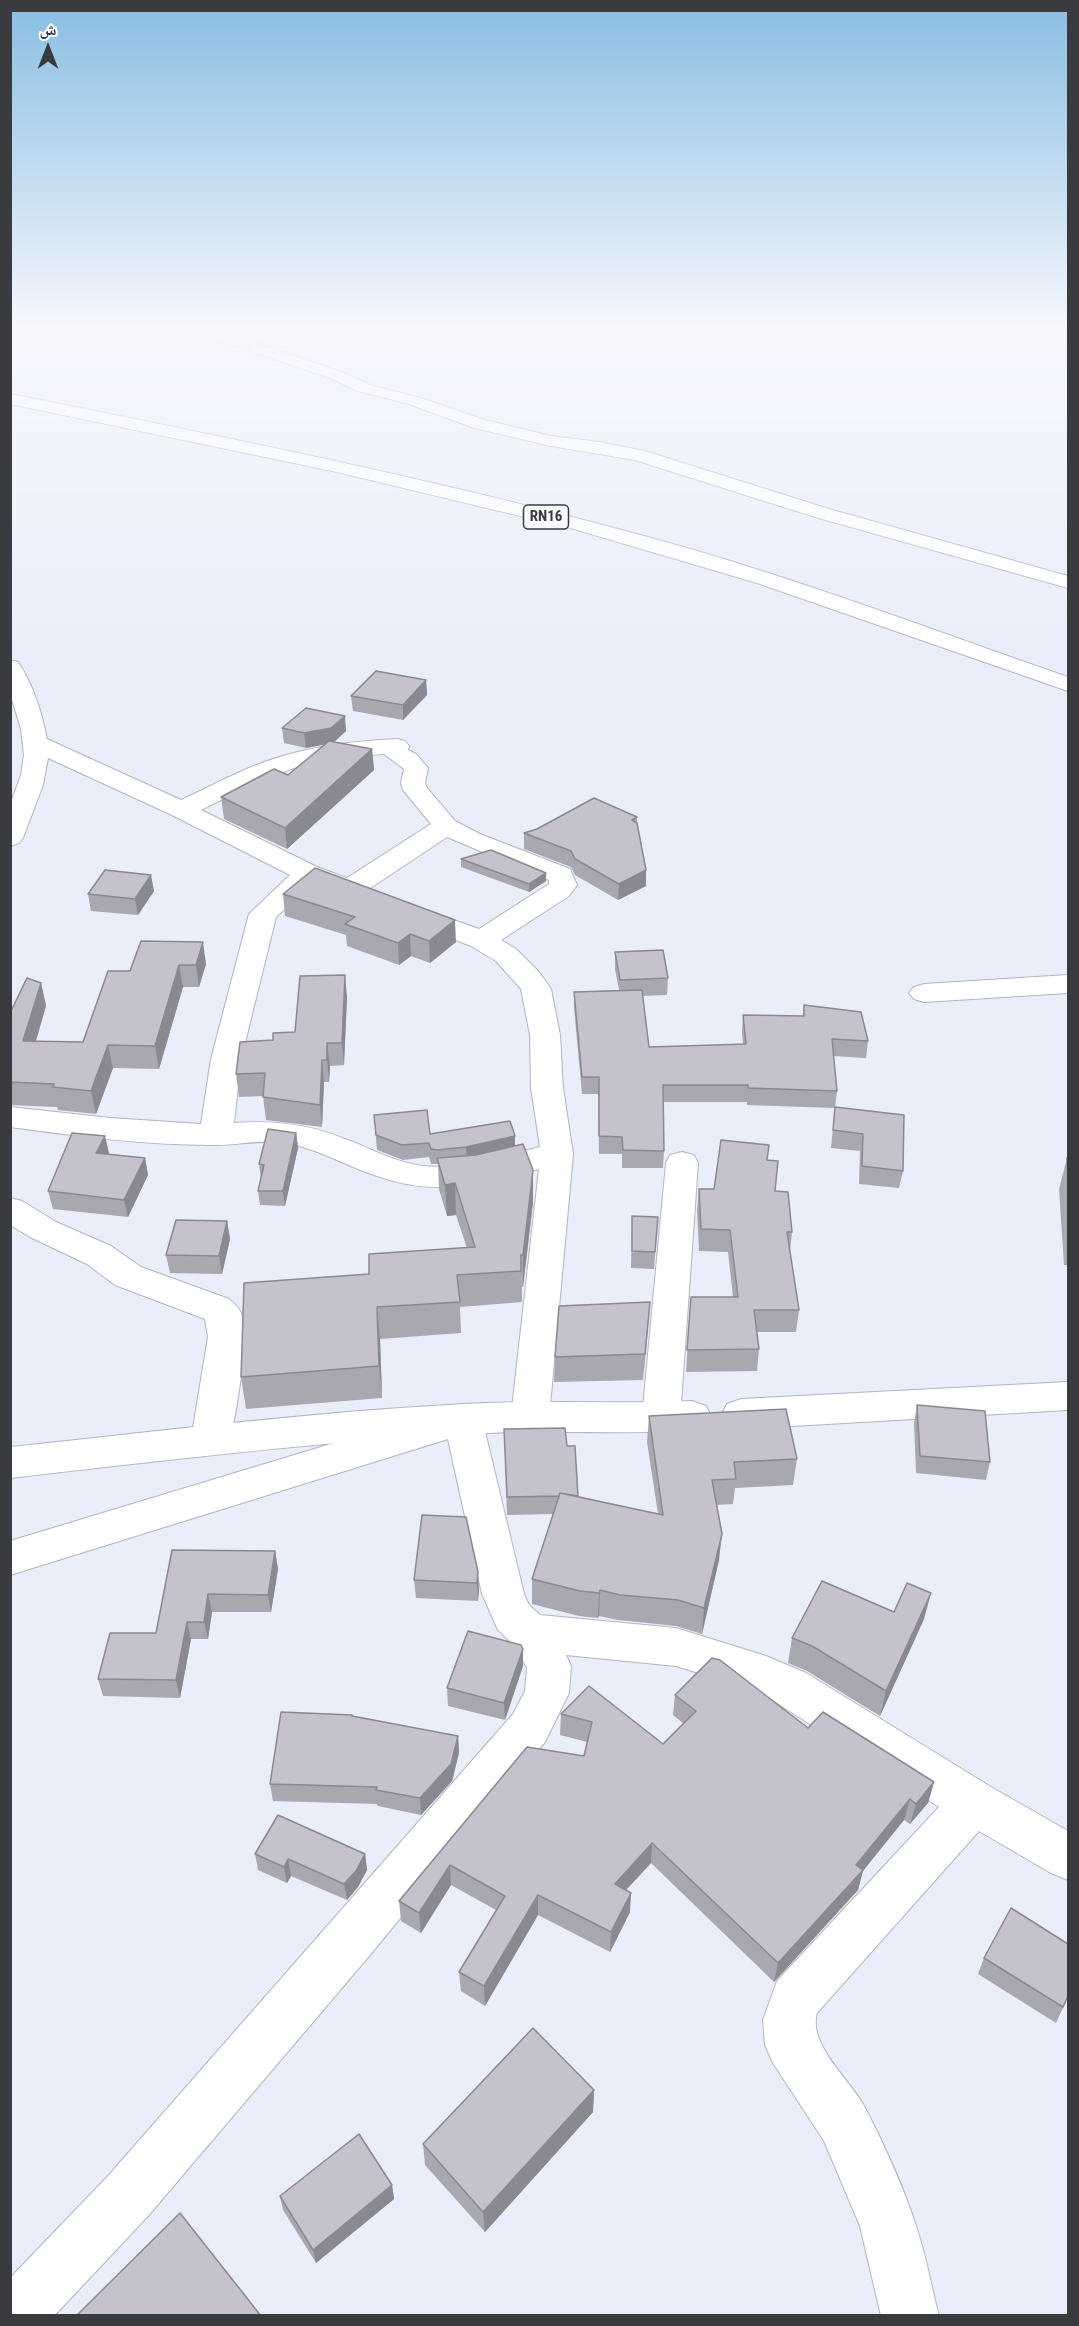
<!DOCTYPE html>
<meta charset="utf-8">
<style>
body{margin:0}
#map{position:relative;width:1079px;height:2326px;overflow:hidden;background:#eaeefa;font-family:"Roboto Condensed","Noto Naskh Arabic",sans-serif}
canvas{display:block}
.frame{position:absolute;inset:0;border:12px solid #393b3f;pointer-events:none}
.north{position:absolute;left:18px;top:18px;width:60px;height:60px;-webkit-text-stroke:4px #fbfcfe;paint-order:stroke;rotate:0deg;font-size:16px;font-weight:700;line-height:24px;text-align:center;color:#393b3f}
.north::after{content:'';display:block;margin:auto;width:21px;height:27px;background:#393b3f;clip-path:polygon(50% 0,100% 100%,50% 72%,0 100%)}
</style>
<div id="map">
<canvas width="1079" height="2326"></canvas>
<div class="frame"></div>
<div class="north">ش</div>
</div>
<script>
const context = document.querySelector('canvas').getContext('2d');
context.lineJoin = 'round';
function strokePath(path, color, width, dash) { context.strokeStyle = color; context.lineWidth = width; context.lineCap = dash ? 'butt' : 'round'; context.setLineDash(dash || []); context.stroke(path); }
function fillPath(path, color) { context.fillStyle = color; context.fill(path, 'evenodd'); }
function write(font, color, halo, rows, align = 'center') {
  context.font = font + ' "Roboto Condensed",sans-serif'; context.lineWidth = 6; context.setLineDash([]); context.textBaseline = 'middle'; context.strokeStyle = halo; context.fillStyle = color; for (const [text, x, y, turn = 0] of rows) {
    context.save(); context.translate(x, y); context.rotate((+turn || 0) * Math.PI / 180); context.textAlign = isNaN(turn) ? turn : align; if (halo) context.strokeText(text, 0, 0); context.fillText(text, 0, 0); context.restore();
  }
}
const minor = new Path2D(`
 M194,330h23l125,42 28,13 51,13 64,22 66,16 48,6 46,9 184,58 239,67v12l-253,-71 -180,-57 -84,-14 -77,-18 -65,-24 -51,-13 -28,-13 -134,-45z
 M10,660l8,2c15,22 24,51 29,77l134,61c33,-15 66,-34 102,-44 37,-11 75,-15 114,-17l8,2 4,5 -1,4 8,4 12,14 -3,15 2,5 28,33 25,13 90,35 7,16 -8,11 -68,44 15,9 23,23 12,17 9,46 3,53 10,66 -24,263 -5,10 -14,5 -14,-5 -5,-10 28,-248c-62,15 -102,29 -165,6 -32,-11 -61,-29 -95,-33 -23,-2 -46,4 -68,3 -67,0 -134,-9 -201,-18v-20l100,11 91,6 10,-65 38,-145 41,-39 -118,-60 -124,-57 -5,27 -20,53 -4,5 -9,3v-41l11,-30 3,-20 -3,-26 -11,-36zM384,754l20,15 -3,14 2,7 28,34 -84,54 -30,-11 -116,-57c32,-16 64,-33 99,-44 27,-8 56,-10 84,-12zM447,837l102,43v4l-70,45 -65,-23 -10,2 -4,6 4,6 67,26 25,15 25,28 9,46 1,53 9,59c-37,9 -79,23 -117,19 -27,-3 -53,-18 -78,-27 -37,-15 -72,-19 -111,-16l7,-64 35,-142 36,-33 37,13 11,-2z
 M1068,975v18l-144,9 -10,-3 -5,-6 5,-6 10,-3z
 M682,1152l12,3 4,8 -18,255 -5,10 -14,5 -14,-5 -5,-10 24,-255 4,-8z
 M10,1198l12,3 34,21 55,24 30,21 88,32c5,4 9,8 12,14 10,27 -6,97 -10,127l-6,11 -14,4 -14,-4 -6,-11 17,-103 -3,-18 -90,-34 -28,-21 -55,-26 -22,-13z
 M463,1404l14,5 5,10 42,175 5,11 11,10 136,13 90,28 40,17 185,114 77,44v49l-17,-7 -72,-42 -162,182c-9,31 31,65 46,91 19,36 41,84 53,122 10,29 15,60 23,90h-58l-21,-90 -36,-85 -51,-78 -8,-18 -2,-25 14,-39 162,-174 -165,-106 -33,-15 -65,-20 -110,-11 5,11 -2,27 -24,49 -175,213 -222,261 -94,100h-44v-38l98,-102 405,-462 12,-23 2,-23 -12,-22 -17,-16 -16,-36 -34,-155 -438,136v-34z`);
const secondary = new Path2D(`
 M1068,1382v28l-327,19 -14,-5 -5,-10 5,-10 14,-5z
 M692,1401l14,5 5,10 -5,10 -14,5c-76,3 -152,-1 -228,3 -152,8 -303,27 -454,44v-31c151,-16 303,-35 454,-43 76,-4 152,0 228,-3z`);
const trunk = new Path2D(`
 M10,394c220,44 440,88 656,148 136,38 269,89 402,135v14l-311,-108 -183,-54 -237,-57 -327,-68z`);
strokePath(minor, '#b1b5c0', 2);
strokePath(secondary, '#b1b5c0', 2);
strokePath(trunk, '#b1b5c0', 2);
fillPath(minor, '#fff');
fillPath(secondary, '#fff');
fillPath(trunk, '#fff');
fillPath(new Path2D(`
 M426,680l1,15 -24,25 -50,-9 -2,-15z
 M282,728l64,3 -12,11 38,7 2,21 -87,79 -63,-30 -3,-22 67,-22 36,-31 -18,4 -22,-5z
 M637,817v6l9,47v16l-28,14 -43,-25 -4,-8 -47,-18v-16z
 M461,859l85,14v8l-17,11 -68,-25z
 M154,891l-16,24 -47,-4 -3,-17z
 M283,894l173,48 -26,21 -19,-7 -12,9 -52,-19 -1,-11 -61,-19z
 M141,941l65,23 -7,23h-16l-24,82 -46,-1 -17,46 -38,-4 -1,-3 -47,-2v-92l31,-30 5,23 -10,35 47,1 47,-71z
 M615,952l53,26 -1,17 -25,1 7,51 94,-3 -1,-12 1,-17 60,1 1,-11 64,36 -2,17 -33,-2 4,35 -2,16 68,64 -4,17 -40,-4 1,-33 -29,-3 4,-40 -88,-3v-3h-84l1,49 -1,17h-41v-14h-23l-1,-60h-16l-8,-86v-16l45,-2 -4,-21z
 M347,997l-3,68 -14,1 -1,16h-5l-2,45 -56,-7 -3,-24 -24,1 -3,-23 37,-34 22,-8z
 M374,1115l56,19 85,2v10l18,56 -10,85h-1v15l-62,5 1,26 -81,6 2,59 -136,11 -5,-32 128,-103 98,-26 -11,-33 -9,1 -8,-27 -1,-25h-7l-2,-7 -26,3 -26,-10z
 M1068,1120v22l-1,-17z
 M296,1133l2,15 -13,58 -25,-1 -2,-14 3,-12 -2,-15z
 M109,1153v1l36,4 3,17 -20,42 -75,-8 -5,-18z
 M1067,1158h1v107h-4l-5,-76z
 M767,1160l8,31 17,41 -2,19 9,59 -3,22h-39l2,17 -2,22 -71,1 5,-75h42l-5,-45 -29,-1 -2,-41 2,-21h15z
 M632,1216l26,1 -4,52 -23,-1z
 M227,1221l3,18 -8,35 -52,-1 -4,-18z
 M650,1302l-7,78 -89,2 1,-25z
 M917,1405l73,57 -4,18 -70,-7 -2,-50z
 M649,1416l148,43 -4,26 -58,3 -2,16 -16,1 2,55 -17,74 -26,-8 -58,-6 -19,-4 -1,2 -19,-2 -47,-12v-25l21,-65 -46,1 -3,-86 63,17 11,50 80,18 -11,-72z
 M466,1517l13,72 -1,12 -62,-3 -2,-18z
 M172,1550l103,1 3,18 -7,43h-59l-4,27h-17l-11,59 -77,-2 -5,-17 58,-46z
 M894,1612l30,7 -44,97 -73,-45 -19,-8 4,-25z
 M523,1649v17l-18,54 -57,-14 -1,-18z
 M589,1686l74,58 21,-20 -11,-9 2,-20 133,33 126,54 -6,21 -18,21 -6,-4 -41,50 -5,20 -84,92 -123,-119 -25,27 4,22 -20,40 -72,-37 -53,91 -24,-15 -2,-19 37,-62 -45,-25 -30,48 -20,-12 -2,-20 185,-145 3,-14 -27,-7 1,-21z
 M352,1716l106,20 1,17 -7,28 -31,34 -43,-9 -1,-2 -104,-3 -3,-17z
 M255,1854h110l2,16 -9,17 -11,13 -56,-24 -4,7 -29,-13z
 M984,1958l84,39 -12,26 -78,-49z
 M594,2090l-1,22 -108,120 -60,-67 -2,-21z
 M392,2185l2,14 -78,64 -33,-53 -3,-14z`), '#a9a7b0');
fillPath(new Path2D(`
 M426,680l1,15 -24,25v-15z
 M345,716l1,15 -13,12 -27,5 -2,-15z
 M372,749l2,21 -87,79 -2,-21z
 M646,870v16l-28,14 1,-16z
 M546,873v8l-17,11v-8z
 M151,875l3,16 -16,24 -3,-16z
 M455,920l1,22 -26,21 -1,-22z
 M410,934l1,22 -12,9 -1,-22z
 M203,942l3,22 -7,23 -3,-22z
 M179,965l4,22 -24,82 -4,-23z
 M345,975l2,22 -3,68 -2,-22z
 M41,983l5,23 -17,58 -6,-23z
 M327,1043l3,23 -1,16 -2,-22z
 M108,1045l5,23 -17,46 -5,-23z
 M322,1060l2,22 -2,45 -2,-22z
 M296,1133l2,15 -13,58 -2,-15z
 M105,1136l4,17 -9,17 -4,-17z
 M515,1136v15l-48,11 -1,-15z
 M145,1158l3,17 -20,42 -4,-17z
 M533,1170v32l-10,85v-32z
 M455,1183l1,32 -9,1 -2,-31z
 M227,1221l3,18 -8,35 -3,-18z
 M650,1302l-2,26 -5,52 2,-26z
 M377,1307l3,32 2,59 -3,-32z
 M722,1534l-3,26 -17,74 2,-26z
 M275,1551l3,18 -7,43 -3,-17z
 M478,1572l1,17 -1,12 -1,-18z
 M600,1590l-1,26 -1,2 1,-25z
 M931,1593l-7,26 -44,97 6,-25z
 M208,1594l4,18 -4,27 -4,-17z
 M187,1622l4,17 -11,59 -4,-18z
 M523,1649v17l-18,54 -1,-17z
 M458,1736l1,17 -7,28 -31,34 -1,-17z
 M934,1782l-6,21 -18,21 6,-20z
 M910,1799l-6,21 -45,56 4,-6 -5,20 -84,92 4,-19 78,-98z
 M652,1843l-1,20 -38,41 2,-20z
 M365,1854l2,16 -9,17 -11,13 -3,-16z
 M288,1859l3,17 -4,7 -3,-16z
 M450,1865l1,20 -30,48 -2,-20z
 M631,1893l-1,19 -20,40 1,-20z
 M538,1895v20l-53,91 -1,-20z
 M594,2090l-1,22 -108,120 -2,-20z
 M392,2185l2,14 -78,64 -3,-13z`), '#8a8890');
const building = new Path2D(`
 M376,671l50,9 -23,25 -52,-9z
 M306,708l39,8 -14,12 -27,5 -22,-5z
 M329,741l43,8 -87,79 -64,-31 53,-28 14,6z
 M594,798l43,19 -5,3 5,3 9,47 -27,14 -44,-25 -4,-8 -47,-18 13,-4z
 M491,850l55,23 -17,11 -68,-25z
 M315,868l140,52 -26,21 -19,-7 -12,9 -53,-19 10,-7 -72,-23z
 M105,870l46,5 -16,24 -47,-5z
 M141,941l62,1 -7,23h-17l-24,81 -47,-1 -17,46 -38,-4 1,-3 -44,-2v-69l17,-35 14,5 -18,58 60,1 25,-71h22z
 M663,950l5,28 -48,2 -5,-28z
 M345,975l-3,68h-15v17h-5l-2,45 -57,-8 2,-24 -29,1 4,-32 33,-2v-7l22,-1 5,-56z
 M642,990l7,57 97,-3 -3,-29 61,1v-11l57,7 7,29 -36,-2 5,52 -89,-3v-3h-85l1,66 -41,-1 -1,-13 -23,-1v-59h-17l-8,-85z
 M835,1107l69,8 -1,56 -41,-5 1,-32 -30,-4z
 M427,1110l3,24 80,-13 5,15 -49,11 -29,3 -6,-1 -2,-6 -27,2 -26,-10 -2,-20z
 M268,1129l28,4 -13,58h-25l6,-26 -5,-1z
 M72,1133l33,3 -9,17 49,5 -21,42 -76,-9z
 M721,1140l48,5 -2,15 11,1 -3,30 13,1 4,40h-5l12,78h-45l5,39 -72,1 4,-53h47l-8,-67 -29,-1 -2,-40h15z
 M523,1144l10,26 -10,85h-2v16l-64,4 3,27 -83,5 2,59 -138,11 3,-94 125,-9v-20l106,-7 -20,-64 -10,2 -8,-27 39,-3z
 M1067,1158h1v20z
 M632,1216l26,1 -3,35 -23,-1z
 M176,1220l51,1 -8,35 -53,-1z
 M650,1302l-5,52 -90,3 4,-51z
 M917,1405l68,6 5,51 -70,-6z
 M786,1409l11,50 -63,3 2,17 -24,1 10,54 -18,74 -26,-8 -58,-5 -20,-5 -1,3 -19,-2 -48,-12 28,-86 103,22 -14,-99z
 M565,1428l2,18h8l3,50 -18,-3 -1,3 -52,1 -3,-68z
 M422,1515l44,2 12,55 -1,11 -63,-3z
 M172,1550l103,1 -7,44 -60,-1 -4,28h-17l-11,58 -78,-1 12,-46h46z
 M822,1581l72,31 13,-29 24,10 -45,98 -74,-45 -20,-8z
 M468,1631l53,14 2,4 -19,54 -57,-15z
 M712,1658l8,2 88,68 15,-16 111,70 -18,22 -6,-5 -54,66 7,5 -85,93 -126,-120 -37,41 16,9 -20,39 -73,-37 -54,91 -25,-14 46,-76 -55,-31 -31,48 -20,-12 128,-154 57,9 8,-34 -31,-8 28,-28 74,58 33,-33 -21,-16z
 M281,1712l71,3v1l106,20 -7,28 -31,34 -44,-8 1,-3 -107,-3z
 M278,1815l87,39 -9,17 -12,13 -56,-25 -4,8 -29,-13z
 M1011,1908l57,36v52l-5,11 -79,-49z
 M533,2028l61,62 -111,122 -60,-68z
 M359,2134l33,51 -79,65 -33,-54z
 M180,2213l81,103h-185z`);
fillPath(building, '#c5c2cd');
strokePath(building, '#8a8890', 1.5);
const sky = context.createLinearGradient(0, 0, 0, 656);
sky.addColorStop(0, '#88bee2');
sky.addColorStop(0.5, '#f6f7fd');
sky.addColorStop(1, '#f6f7fd00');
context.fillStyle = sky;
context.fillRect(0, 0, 1079, 656);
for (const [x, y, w] of [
 [546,517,45]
]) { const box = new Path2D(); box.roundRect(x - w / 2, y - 12, w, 24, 4.5); context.fillStyle = '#fbfcfe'; context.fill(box); strokePath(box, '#393b3f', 1.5); }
write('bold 15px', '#393b3f', null, [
 ["RN16",546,517]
]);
</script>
